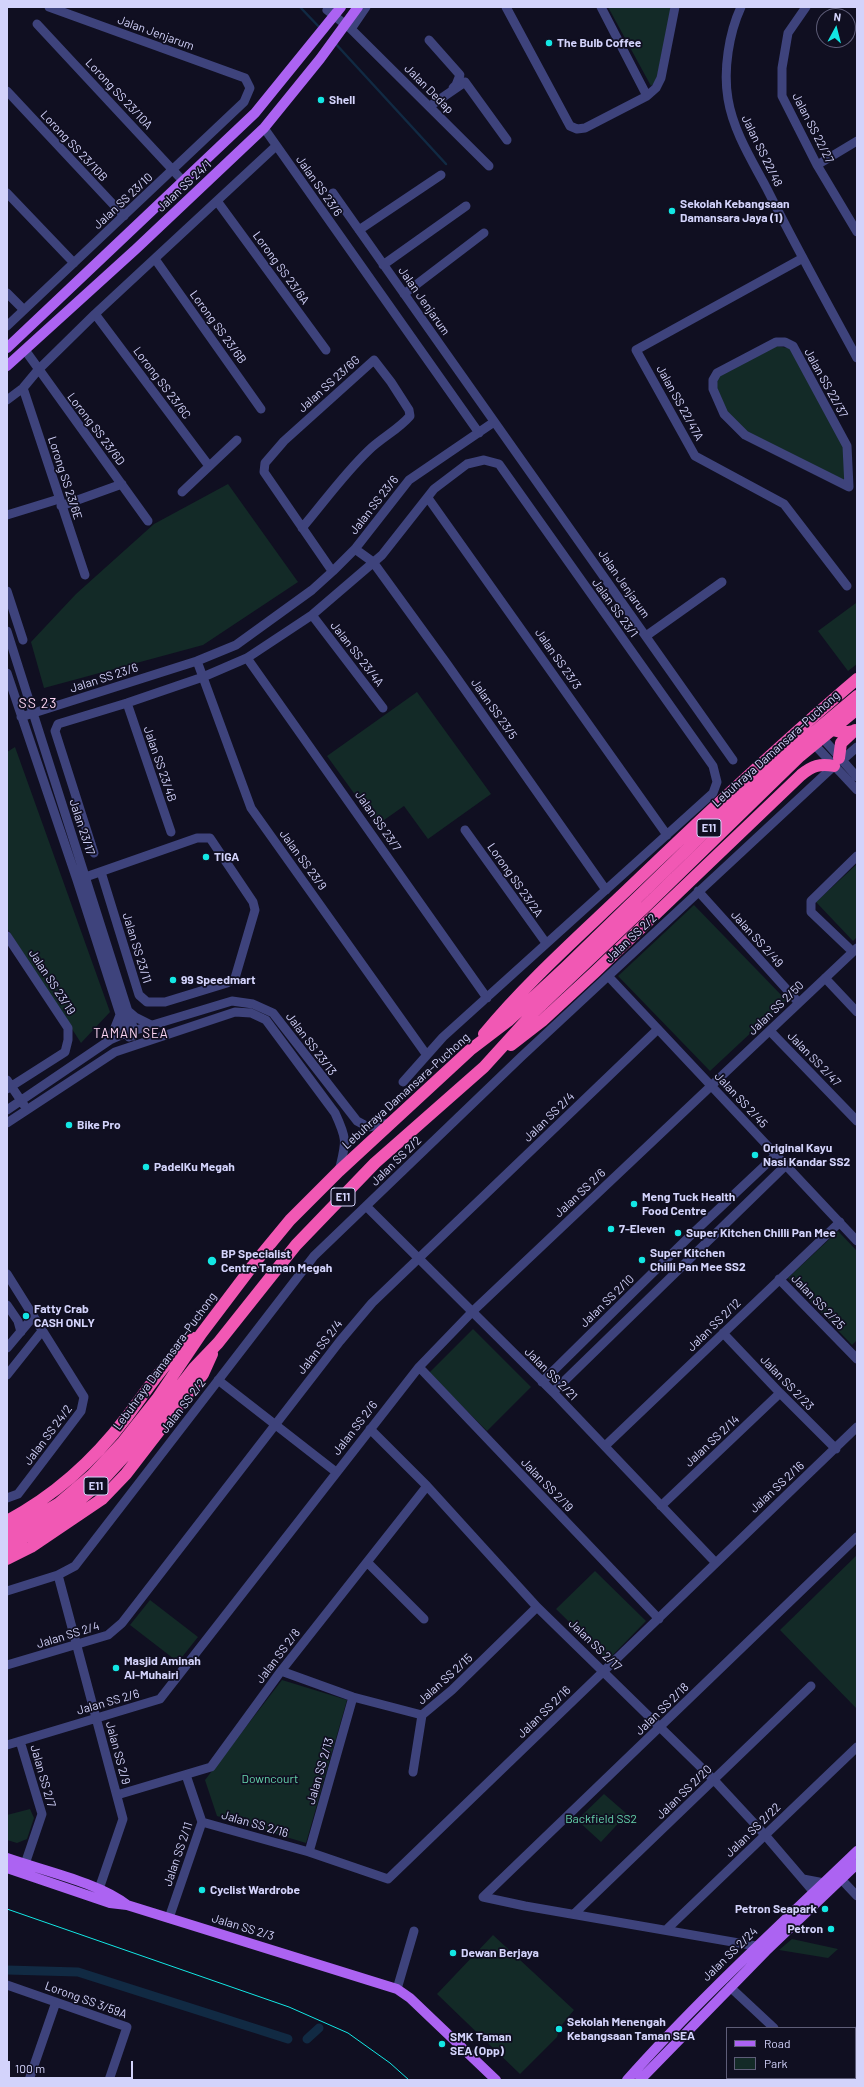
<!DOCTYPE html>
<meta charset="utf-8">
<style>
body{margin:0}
#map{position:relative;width:864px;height:2087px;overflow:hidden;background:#100f21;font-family:Barlow,sans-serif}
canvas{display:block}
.frame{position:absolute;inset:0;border:8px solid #d3d3fb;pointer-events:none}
.legend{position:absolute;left:726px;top:2027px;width:130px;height:52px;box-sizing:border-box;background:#100f21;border:1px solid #5e5d78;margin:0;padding:5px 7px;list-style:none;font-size:12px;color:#d3d3fb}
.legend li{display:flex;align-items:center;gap:8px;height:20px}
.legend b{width:20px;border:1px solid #5e5d78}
.north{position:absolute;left:816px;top:8px;width:40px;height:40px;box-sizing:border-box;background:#100f21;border:1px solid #5e5d78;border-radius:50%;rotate:7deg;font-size:11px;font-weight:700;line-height:16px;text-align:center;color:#d3d3fb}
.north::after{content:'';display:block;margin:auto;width:14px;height:18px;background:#13e7e4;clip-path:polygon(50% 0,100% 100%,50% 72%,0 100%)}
.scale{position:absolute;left:8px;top:2061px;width:125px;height:18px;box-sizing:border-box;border:2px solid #d3d3fb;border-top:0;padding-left:5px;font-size:12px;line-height:14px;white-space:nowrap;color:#d3d3fb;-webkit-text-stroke:3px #100f21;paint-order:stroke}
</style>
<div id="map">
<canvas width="864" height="2087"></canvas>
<div class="frame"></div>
<ul class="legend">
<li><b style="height:5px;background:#ac63f2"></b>Road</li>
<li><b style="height:11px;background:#132a27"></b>Park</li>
</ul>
<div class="north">N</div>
<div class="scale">100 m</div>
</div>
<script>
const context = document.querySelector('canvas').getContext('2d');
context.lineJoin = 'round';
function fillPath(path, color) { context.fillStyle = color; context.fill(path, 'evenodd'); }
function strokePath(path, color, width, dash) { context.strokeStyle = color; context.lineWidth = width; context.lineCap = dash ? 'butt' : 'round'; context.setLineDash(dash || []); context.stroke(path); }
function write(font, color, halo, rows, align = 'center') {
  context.font = font + ' Barlow,sans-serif'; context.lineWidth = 3.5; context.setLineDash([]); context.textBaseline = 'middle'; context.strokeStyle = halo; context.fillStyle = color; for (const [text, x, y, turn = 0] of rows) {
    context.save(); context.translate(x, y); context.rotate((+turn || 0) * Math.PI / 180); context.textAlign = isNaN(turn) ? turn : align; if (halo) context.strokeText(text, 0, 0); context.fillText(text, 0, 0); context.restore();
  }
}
fillPath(new Path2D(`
 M608,7h61l2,2 -15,73 -5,4z
 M777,346l16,3 53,96 2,41 -102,-51 -20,-21 -11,-22 4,-18z
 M228,484l70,98 -95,63 -159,43 -13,-46 45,-48 78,-70z
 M856,603l1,61 -9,7 -30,-40z
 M417,692l74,102 -63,45 -24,-33 -27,19 -50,-69z
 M15,747l95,265 -29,31 -74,-115v-176z
 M857,864v73l-4,4 -37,-39z
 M694,905l92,95 -76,71 -92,-95z
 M838,1231l19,20v89l-5,5 -64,-67z
 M473,1329l58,58 -44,44 -58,-58z
 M857,1555v154l-77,-79z
 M595,1571l51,50 -38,39 -52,-51z
 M150,1600l48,37 -20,25 -48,-37z
 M282,1680l65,20 -41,143 -89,-27 -12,-36z
 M604,1794l23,20 -26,28 -24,-22z
 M30,1809l4,9 -7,21 -10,4 -10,-3v-25z
 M493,1935l81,75 -14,17 -3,10 -37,37 -83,-80z
 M792,1939l46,10 -10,9 -49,-8z`), '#132a27');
strokePath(new Path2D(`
 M300,7l21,22
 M334,42l112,122`), '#112a43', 2.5);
strokePath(new Path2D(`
 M7,1970l71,2 210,67
 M307,2039l12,-11`), '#112a43', 9);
strokePath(new Path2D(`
 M329,7l-2,3 24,19 138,137
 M506,7l64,119 7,3 8,-1 62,-32 9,-8 5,-10 14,-71
 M601,7l46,89
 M741,7c-12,26 -18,63 -13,92 5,31 23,60 38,88 29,58 60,114 91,171
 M806,7l-18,26 -6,35v28l35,69 40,67
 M37,24l146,157
 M351,29l15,-22
 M429,40l31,35 -4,10 -3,3
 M7,91l117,125
 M430,106l35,-24 42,58
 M264,128l215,305
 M817,165l40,-24
 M7,193l67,70
 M333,193l400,567
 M217,201l109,149
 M359,230l82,-55
 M803,258l-167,92 59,106 89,48 63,82
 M155,259l106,150
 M383,265l83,-59
 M7,293l17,17
 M404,294l80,-61
 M95,314l114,152
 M7,326l237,-224 6,-14 -5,-10 -196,-71
 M776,342h9l8,4 54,100 2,41 -104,-52 -21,-21 -11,-25v-9l4,-7z
 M25,350l123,171
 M23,388l62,187
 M7,400l16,-12 15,-18 57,-56 181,-168
 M182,492l55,-52
 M428,498l239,337
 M61,506l61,-22
 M7,515l52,-16
 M302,528c22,-26 42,-54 66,-77 13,-13 30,-21 42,-35l-1,-6 -18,-28 -17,-22 -90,81 -19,22 -1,9 66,96 3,3
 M355,549l18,13 74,102 159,226
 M7,591l16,49
 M312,615l71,93
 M7,631l118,371 9,28 -1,6
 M646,636l76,-54
 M247,658l240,340
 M197,661l54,147 175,246
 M7,673l70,207 49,153 3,4
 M127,703l44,129
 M21,717l176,-56 39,-16 76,-55 21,-19 22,-22 54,-69 85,-58
 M819,734l38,43
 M811,741l46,49
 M841,761l16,-14
 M465,830l81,113
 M94,853l-39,-122 3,-7 69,-21 76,-26 44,-19 65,-43 70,-60 52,-66 33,-25 17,-4 15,4 214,302 4,16 -4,11 -270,244 -40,45
 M77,880l120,-42h13l43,64 2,8 -20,68 -8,5 -62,19h-18l-8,-7 -38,-123
 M698,891l101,112
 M7,936l61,92v12l-3,12 -58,37
 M853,952l-42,-40v-11l46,-45
 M608,976l249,265
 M825,978l32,34
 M128,1011l7,6 16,8
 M770,1031l87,90
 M110,1040l10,-25
 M7,1080l17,25
 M7,1110l103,-70 16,-7 106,-32 21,3 20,9 84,108 11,6 22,-4
 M7,1123l108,-71 120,-40 16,1 15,7 69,93c13,28 11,29 4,58
 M366,1206l187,186 162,170
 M7,1274l77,123 -3,14 -63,83 -11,4
 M779,1279l78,80
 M7,1305l11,16 3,11
 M723,1333l57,60 56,56
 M7,1348l26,-31
 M419,1367l240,252
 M7,1375l35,-44
 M218,1380l118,92
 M542,1382l149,-147 85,-80
 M553,1392l233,-227
 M370,1429l57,57 110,121 177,173 51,55 53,62
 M605,1446l235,-224
 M661,1506l119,-113
 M367,1562l57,57
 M58,1575l65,244 -24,70
 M7,1591l51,-16 17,-9 239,-310 207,-199 313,-291
 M7,1665l101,-30 14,-12 218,-282 32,-38 286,-274
 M281,1671l72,26 69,18 30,-25 85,-83
 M20,1741l22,73 -17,50
 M7,1745l153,-46 259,-332 54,-56 384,-363
 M413,1772l9,-57
 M117,1795l94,-28 70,-96 146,-185
 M202,1822l107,30 79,27 469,-452
 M309,1852l44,-155
 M803,1879l21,4
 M841,1879l16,17
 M483,1897l374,-360
 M483,1897l42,9 231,40
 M574,1914l237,-228
 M169,1918l33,-96 -16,-47
 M666,1930l191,-183
 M7,1985l120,42 -18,53
 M730,1987l44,41
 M397,1989l17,-58
 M855,2033l2,-2
 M826,2078l2,2
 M29,2080l27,-78
 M757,2080l2,-2`), '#3e437c', 9);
strokePath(new Path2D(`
 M7,348l248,-235 86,-106
 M7,366l129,-117 128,-121 56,-69 38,-52
 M7,1858c34,12 93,25 120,47
 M7,1868l103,35 17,2 270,84 13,9 86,82
 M627,2080c72,-81 152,-154 230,-229
 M640,2080l126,-129 91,-87`), '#ac63f2', 10);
strokePath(new Path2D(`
 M828,726c7,7 16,7 25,5
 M839,758l2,-15 14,-13
 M484,1034c43,-52 94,-97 143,-144 75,-72 150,-143 230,-211
 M511,1045l31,-24 53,-49 206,-197c11,-9 19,-12 33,-9
 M7,1521c47,-25 87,-61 119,-103 18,-23 44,-65 68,-80
 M7,1534l51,-30 34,-29 31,-33 34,-43 44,-65 56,-74 33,-40 49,-49 131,-121 38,-29 58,-54 146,-142 82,-76 63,-53
 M7,1547l55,-32 39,-33 32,-35 61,-79 24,-25 78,-98 79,-82 109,-96 50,-55 113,-107 153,-149 57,-47
 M7,1559l24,-12 71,-48 24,-25 77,-100 9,-20`), '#f158b4', 12);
strokePath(new Path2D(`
 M7,1909l282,98 59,26 42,30 19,17`), '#13e7e4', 1);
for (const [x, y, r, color] of [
 [549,43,4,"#13e7e4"],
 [321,100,4,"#13e7e4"],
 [672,211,4,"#13e7e4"],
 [206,857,4,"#13e7e4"],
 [173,980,4,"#13e7e4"],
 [69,1125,4,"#13e7e4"],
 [755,1155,4,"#13e7e4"],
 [146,1167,4,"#13e7e4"],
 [634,1204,4,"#13e7e4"],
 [611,1229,4,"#13e7e4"],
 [678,1233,4,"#13e7e4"],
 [642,1260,4,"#13e7e4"],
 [212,1261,5,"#13e7e4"],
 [26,1316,4,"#13e7e4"],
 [116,1668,4,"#13e7e4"],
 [202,1890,4,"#13e7e4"],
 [825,1909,4,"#13e7e4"],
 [831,1929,4,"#13e7e4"],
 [453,1953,4,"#13e7e4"],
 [559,2029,4,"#13e7e4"],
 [442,2044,4,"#13e7e4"]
]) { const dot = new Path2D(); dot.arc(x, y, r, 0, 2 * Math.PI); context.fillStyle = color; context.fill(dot); strokePath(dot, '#100f21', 1.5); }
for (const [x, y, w] of [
 [709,828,24],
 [343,1197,24],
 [96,1486,24]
]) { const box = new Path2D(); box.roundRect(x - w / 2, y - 9, w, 18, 3); context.fillStyle = '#100f21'; context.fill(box); strokePath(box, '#d3d3fb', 1); }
write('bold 11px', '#d3d3fb', null, [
 ["E11",709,828],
 ["E11",343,1197],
 ["E11",96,1486]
]);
write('12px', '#d3d3fb', '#100f21', [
 ["Jalan Jenjarum",156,33,20],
 ["Jalan Dedap",429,89,45],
 ["Lorong SS 23/10A",119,94,47],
 ["Jalan SS 22/27",813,128,63],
 ["Lorong SS 23/10B",74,146,47],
 ["Jalan SS 22/48",762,151,64],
 ["Jalan SS 24/1",184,186,-43],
 ["Jalan SS 23/6",319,186,55],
 ["Jalan SS 23/10",123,201,-43],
 ["Lorong SS 23/6A",281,268,54],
 ["Jalan Jenjarum",424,301,55],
 ["Lorong SS 23/6B",218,327,54],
 ["Lorong SS 23/6C",162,383,53],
 ["Jalan SS 22/37",826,383,61],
 ["Jalan SS 23/6G",329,384,-42],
 ["Jalan SS 22/47A",680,403,61],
 ["Lorong SS 23/6D",96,429,53],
 ["Lorong SS 23/6E",65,478,72],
 ["Jalan SS 23/6",374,505,-52],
 ["Jalan Jenjarum",624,584,55],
 ["Jalan SS 23/1",615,608,54],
 ["Jalan SS 23/4A",357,654,52],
 ["Jalan SS 23/3",558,659,55],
 ["Jalan SS 23/6",104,678,-18],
 ["Jalan SS 23/5",494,709,55],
 ["Lebuhraya Damansara–Puchong",776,749,-42],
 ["Jalan SS 23/4B",160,764,71],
 ["Jalan SS 23/7",378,821,55],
 ["Jalan 23/17",82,827,72],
 ["Jalan SS 23/9",303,860,54],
 ["Lorong SS 23/2A",515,880,55],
 ["Jalan SS 2/2",631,938,-43],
 ["Jalan SS 2/49",757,939,48],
 ["Jalan SS 23/11",137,948,73],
 ["Jalan SS 23/19",52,982,57],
 ["Jalan SS 2/50",776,1008,-44],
 ["Jalan SS 23/13",311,1044,53],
 ["Jalan SS 2/47",814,1059,46],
 ["Lebuhraya Damansara–Puchong",406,1091,-42],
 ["Jalan SS 2/45",741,1100,47],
 ["Jalan SS 2/4",549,1117,-44],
 ["Jalan SS 2/2",396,1161,-44],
 ["Jalan SS 2/6",580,1193,-43],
 ["Jalan SS 2/10",607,1301,-44],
 ["Jalan SS 2/25",818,1302,46],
 ["Jalan SS 2/12",714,1325,-44],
 ["Jalan SS 2/4",320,1347,-52],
 ["Lebuhraya Damansara–Puchong",165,1361,-54],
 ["Jalan SS 2/21",551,1374,45],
 ["Jalan SS 2/23",787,1383,46],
 ["Jalan SS 2/2",183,1406,-52],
 ["Jalan SS 2/6",355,1428,-52],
 ["Jalan SS 24/2",48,1435,-53],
 ["Jalan SS 2/14",712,1441,-43],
 ["Jalan SS 2/19",547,1485,46],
 ["Jalan SS 2/16",777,1487,-43],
 ["Jalan SS 2/4",68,1635,-17],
 ["Jalan SS 2/17",595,1645,44],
 ["Jalan SS 2/8",278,1656,-53],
 ["Jalan SS 2/15",445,1679,-42],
 ["Jalan SS 2/6",108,1702,-16],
 ["Jalan SS 2/18",662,1709,-44],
 ["Jalan SS 2/16",544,1712,-44],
 ["Jalan SS 2/9",118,1753,75],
 ["Jalan SS 2/13",320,1771,-74],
 ["Jalan SS 2/7",43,1776,74],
 ["Jalan SS 2/20",684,1792,-44],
 ["Jalan SS 2/16",255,1824,16],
 ["Jalan SS 2/22",753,1830,-44],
 ["Jalan SS 2/11",178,1854,-71],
 ["Jalan SS 2/3",243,1927,17],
 ["Jalan SS 2/24",730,1954,-44],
 ["Lorong SS 3/59A",86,2000,20]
]);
write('bold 12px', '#d3d3fb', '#100f21', [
 ["The Bulb Coffee",557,43],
 ["Shell",329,100],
 ["Sekolah Kebangsaan",680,204],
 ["Damansara Jaya (1)",680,218],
 ["TIGA",214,857],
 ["99 Speedmart",181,980],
 ["Bike Pro",77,1125],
 ["Original Kayu",763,1148],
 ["Nasi Kandar SS2",763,1162],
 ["PadelKu Megah",154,1167],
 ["Meng Tuck Health",642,1197],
 ["Food Centre",642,1211],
 ["7-Eleven",619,1229],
 ["Super Kitchen Chilli Pan Mee",686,1233],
 ["Super Kitchen",650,1253],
 ["Chilli Pan Mee SS2",650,1267],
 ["BP Specialist",221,1254],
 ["Centre Taman Megah",221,1268],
 ["Fatty Crab",34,1309],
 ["CASH ONLY",34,1323],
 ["Masjid Aminah",124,1661],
 ["Al-Muhairi",124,1675],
 ["Cyclist Wardrobe",210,1890],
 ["Petron Seapark",817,1909,"right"],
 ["Petron",823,1929,"right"],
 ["Dewan Berjaya",461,1953],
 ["Sekolah Menengah",567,2022],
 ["Kebangsaan Taman SEA",567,2036],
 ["SMK Taman",450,2037],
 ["SEA (Opp)",450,2051]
], 'left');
write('12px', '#65d5ac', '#100f21', [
 ["Downcourt",270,1779],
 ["Backfield SS2",601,1819]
]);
context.letterSpacing = '1px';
write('13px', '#fcd5f2', '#100f21', [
 ["TAMAN SEA",131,1034]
]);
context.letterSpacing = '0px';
context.letterSpacing = '1px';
write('14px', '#fcd5f2', '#100f21', [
 ["SS 23",38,703]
]);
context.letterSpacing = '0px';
</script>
